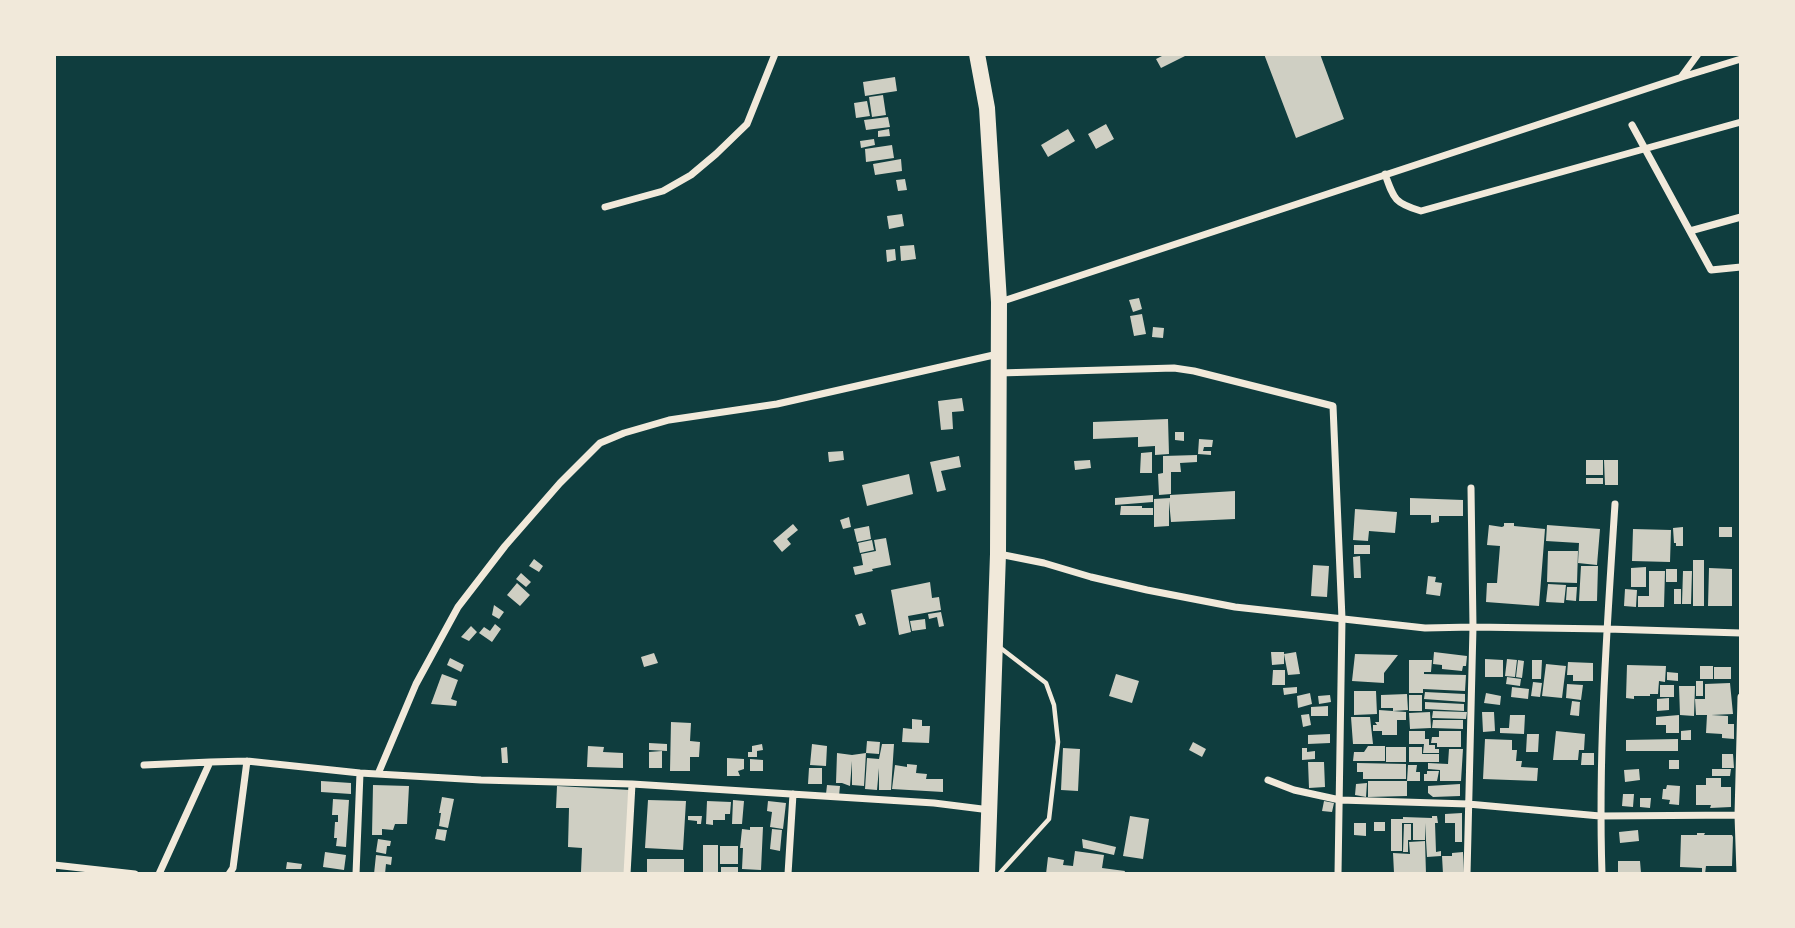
<!DOCTYPE html>
<style>
body{margin:0}
#map{position:relative;width:1795px;height:928px;overflow:hidden;background:#0f3d3e;font-family:Helvetica,sans-serif}
canvas{display:block}
.frame{position:absolute;inset:0;border:56px solid #f1e9da;pointer-events:none}
</style>
<div id="map">
<canvas width="1795" height="928"></canvas>
<div class="frame"></div>
</div>
<script>
const context = document.querySelector('canvas').getContext('2d');
context.lineJoin = 'round';
function fillPath(path, color) { context.fillStyle = color; context.fill(path, 'evenodd'); }
function strokePath(path, color, width, dash) { context.strokeStyle = color; context.lineWidth = width; context.lineCap = dash ? 'butt' : 'round'; context.setLineDash(dash || []); context.stroke(path); }
fillPath(new Path2D(`
 M1166,54h19v2l-24,12 -5,-9z
 M1264,54h56l24,65 -48,19z
 M895,77l2,14 -32,5 -2,-14z
 M883,95l3,20 -14,2 -3,-20z
 M867,101l3,15 -14,2 -2,-15z
 M888,117l2,10 -24,3 -2,-10z
 M1106,124l8,15 -18,10 -8,-15z
 M889,129l1,7 -12,1v-6z
 M1068,129l7,12 -27,16 -7,-12z
 M874,139l1,6 -14,3 -1,-7z
 M892,145l2,13 -28,4 -1,-13z
 M901,159l1,12 -27,4 -2,-11z
 M905,179l2,11 -9,1 -2,-11z
 M902,214l2,12 -15,3 -2,-13z
 M914,245l2,14 -15,2 -1,-15z
 M895,249l1,11 -9,2 -1,-12z
 M1139,298l3,11 -9,3 -4,-12z
 M1142,314l4,20 -12,2 -4,-20z
 M1153,327l11,1 -1,10 -11,-1z
 M962,398l2,13 -12,1 1,17 -12,1 -3,-29z
 M1168,419l1,35 -14,1v-9l-17,1v-10l-45,2v-17z
 M1175,432h9v9l-9,-1z
 M1199,439l14,1 -1,7h-8l-1,4h8v4l-13,-1z
 M843,451l1,9 -15,2 -1,-10z
 M1152,452v21h-12l1,-20z
 M1197,455v7l-17,1 1,9h-10v22l-12,1 -1,-21 5,-1v-17z
 M959,456l2,11 -20,4 5,19 -9,2 -7,-30z
 M1090,460l1,8 -16,2 -1,-9z
 M1586,460h17v15h-17z
 M1604,460h14v25h-13z
 M909,474l4,20 -46,12 -5,-21z
 M1586,478h17v6h-17z
 M1235,491v28l-64,3 -2,-21v25l-15,1v-28l16,-1v-3z
 M1153,495v7l-38,3v-7z
 M1410,498l53,2v16h-24v6l-8,1v-8h-21z
 M1121,506h21v2h11v7h-33z
 M1355,509l42,3 -2,21 -26,-2 -1,10 -15,-1z
 M849,517l2,10 -8,2 -3,-9z
 M1504,523h10v3l31,3 -6,77 -53,-4 1,-19h10l3,-37 -13,-1 2,-20 13,2 2,-1z
 M793,524l5,6 -11,9 4,5 -9,8 -9,-11z
 M1547,525l53,4 -3,36 -19,-2 1,-20 -33,-2z
 M869,526l2,13 -14,3 -3,-13z
 M1683,527v19h-7v-3h-2l-1,-15z
 M1719,527h13v10h-13z
 M1633,529l38,1 -1,32 -38,-1z
 M886,538l5,27 -19,4 1,2 -18,4 -2,-8 10,-2 -2,-11 15,-3 -2,-11z
 M872,540l2,10 -14,3 -2,-10z
 M1354,545h16v9h-16z
 M1548,551h30l-1,32 -30,-1z
 M1360,556l1,22h-7l-1,-21z
 M534,559l9,7 -4,6 -10,-6z
 M1693,560h11v46h-11z
 M1313,565l16,1 -2,31 -16,-1z
 M1581,566h17l-1,35h-18z
 M1646,567v20h-15v-19z
 M1709,568l23,1v37h-24z
 M1666,569h11v13h-11z
 M1649,571h16l-1,36h-26v-11h11z
 M1683,571h9l-1,33h-9z
 M521,573l10,9 -5,5 -10,-8z
 M1428,576l8,1 -1,5 7,1 -2,13 -14,-2z
 M930,582l2,16 7,-1 2,13 -33,6 3,16 -12,3 -8,-45z
 M517,583l13,12 -10,11 -13,-11z
 M1548,584l18,1 -2,18 -18,-1z
 M1567,587h10l-1,14 -10,-1z
 M1625,589l12,1 -1,17 -12,-1z
 M1674,589h7v15h-7z
 M494,605l10,7 -5,7 -7,-4z
 M941,612l3,14 -5,1 -2,-10 -8,2 -1,-5z
 M862,613l4,11 -7,2 -4,-11z
 M925,619l1,10 -14,2 -2,-10z
 M495,624l6,5 -9,13 -13,-9 5,-6 6,4z
 M471,626l6,6 -8,9 -8,-4z
 M1271,652h13v12l-12,1z
 M1296,652l4,22 -12,1 -4,-21z
 M1434,652l33,4 -1,10h-3l-1,5 -20,-2v-4l-9,-1z
 M654,653l4,10 -14,4 -3,-10z
 M1355,654l43,1 -14,18v10l-32,-2z
 M450,658l14,7 -3,7 -14,-7z
 M1485,659l18,1v17h-18z
 M1507,659l10,1 -2,17 -10,-1z
 M1409,660h23l-1,12h-7v2l42,1 -1,16 -42,-2v4h-14z
 M1518,660l6,1 -2,17 -6,-1z
 M1532,660h10l-1,19h-9z
 M1568,662l25,1v18h-20v-6h-6z
 M1546,664l20,2 -4,32 -20,-2z
 M1627,665l39,1 -1,16 -6,-1 -1,13h-8v2h-16v3l-8,-1z
 M1700,666h13v13h-13z
 M1714,667h17v12h-17z
 M1273,670h12v15h-13z
 M1667,672l11,1v8l-11,-1z
 M442,674l16,6 -7,19 6,2 -1,5 -25,-2z
 M1116,674l23,7 -7,22 -23,-7z
 M1507,677l14,2 -1,7 -14,-2z
 M1696,681h7v15h-7z
 M1533,682l9,1 -2,14 -9,-1z
 M1730,683l3,31 -22,1 17,1v8h6v15l-12,-1v-4l-16,-1 1,-18h-11l-1,-16h10v-15z
 M1567,684l16,1 -2,15 -15,-2z
 M1660,685h14v12h-14z
 M1679,686h16l-1,30 -14,-1z
 M1297,687v6l-13,2 -1,-7z
 M1512,687l17,2 -1,10 -17,-2z
 M1354,691h22l1,23 -23,1z
 M1425,692l40,2v8l-41,-3z
 M1310,693l2,11 -14,4 -1,-12z
 M1486,693l15,3 -1,9 -16,-2z
 M1407,694l1,16 -15,1v-3h-12v-13z
 M1330,695l1,7 -12,2 -1,-8z
 M1409,695h13v16h-13z
 M1669,698v12l-12,1v-12z
 M1572,701l8,1 -1,14 -9,-1z
 M1425,702l39,2v7l-39,-2z
 M1328,706v10h-17v-9z
 M1379,710l27,2v8h-9v15h-15v-4h-9v-6h4l-2,-3h4z
 M1433,711l34,1 -1,7 -34,-1z
 M1430,712l1,16 -21,1 -1,-16z
 M1482,712h12l1,19 -12,1z
 M1309,714l2,11 -8,2 -2,-12z
 M1510,715h15l-1,19 -24,-1v-5h9z
 M1679,715v18h-13v-8h-10v-8z
 M1351,717h19l3,27h-20z
 M912,719l10,1v6h8l-1,17 -27,-1 1,-14 9,1z
 M1433,720h30v9l-31,-1z
 M671,722l20,1 -1,18 10,1 -1,15h-9v14h-20z
 M1691,730v10h-10v-9z
 M1409,731h16v8h4v6h6v4h4v4h-16l1,-9h-15z
 M1439,731h22v16h-24v-4h-6l1,-6h7z
 M1556,731l29,3 -1,16h-5l-1,10h-25z
 M1330,734v9l-22,1v-9z
 M1527,734h12l-1,18h-12z
 M1485,739l27,1v10h5l-1,11h6l-1,6 17,1 -1,13 -54,-2z
 M1678,739v12h-52v-11z
 M867,741l13,1 -1,12 -13,-1z
 M1193,742l13,7 -4,8 -13,-7z
 M649,743l18,1v7l-18,-1z
 M762,744l1,6 -6,1v6h-9v-5h4v-6z
 M812,744l15,2 -1,20 -16,-1z
 M882,744h12l-3,46h-12v-22l-2,22 -12,-1 2,-31 12,1z
 M588,746l16,1 -1,5 20,1v15l-36,-1z
 M1368,746h17v15h-32l1,-9h10z
 M507,747l1,16h-6l-1,-15z
 M1386,747h20v15h-20z
 M1409,747h13v7h17v8h-30z
 M1063,748l17,1 -2,42 -17,-1z
 M1302,748h5v4l8,-1v8l-13,1z
 M1449,749h14l-2,32h-21v-11l-12,-1v-6l20,1z
 M662,751v17h-13v-16z
 M837,753l15,2 14,-2 -2,33 -12,-1v-24l-2,25 -8,-3h-6z
 M1582,753h12v12h-13z
 M1722,754h11l1,14h-12z
 M727,758l17,1v10l-6,2 2,5h-13z
 M750,759l13,1v11h-13z
 M1669,760h10v9h-10z
 M1308,762h16l1,25 -16,1z
 M1357,763l49,1v15h-43v-7h-6z
 M907,764l10,1 -1,8 11,1 -1,5h17v13l-51,-3 3,-24 12,2z
 M1408,765h9l-1,7h4v9h-13z
 M809,768h13v16h-14z
 M1639,769l1,11 -15,2 -1,-12z
 M1712,769h19l-1,7h-18z
 M1427,771h12l-2,10h-13v-7h3z
 M1706,778h15v9h10v20l-21,1 1,-3h-15v-20h10z
 M321,781l30,2v11l-30,-2z
 M1368,781h39v15l-39,1z
 M1367,783l-1,14 -11,-2 1,-11z
 M1460,784v12l-27,1 -5,-4v-7z
 M373,785l36,1 -2,38h-12l-2,6 -11,-1v6h-10z
 M827,785l13,1 -1,10 -13,-2z
 M1667,785l13,1 -1,19 -10,-1 1,-4 -8,-1 1,-10h3z
 M557,786l73,4 -4,84h-41l-4,-2 1,-24 -14,-1 1,-39h-13z
 M1623,794h11l-1,13 -11,-1z
 M442,797l12,2 -6,29 -9,-2 2,-13h-2z
 M1640,798h11l-1,10 -10,-1z
 M333,799l16,1 -3,47 -10,-1 1,-8h-3l1,-16h3v-7h-6z
 M648,800l38,1 -3,49 -38,-2z
 M733,800l11,1 -2,23h-10z
 M707,801l24,1 -1,12h-5v6h-12v5l-7,-1z
 M768,801l18,2 -3,26 -13,-2 2,-15 -5,-1z
 M1324,801l10,2 -2,9 -10,-1z
 M1462,813v29h-7v-19h-10v-9z
 M688,816h14l-1,8h-4v-3l-9,-1z
 M1130,816l19,3 -6,40 -20,-3z
 M1432,816h5l1,7h-3l1,29 5,-1v5l-14,1 -2,-34v17h-12v-17h-11v28h-11v-32h12v-2l29,1z
 M1374,822h11v9h-11z
 M1354,823h12v13l-12,-1z
 M1404,824h7v16h-3v12h-5z
 M750,827h13l-2,43 -19,-1 1,-21h-3l2,-19 8,1z
 M437,829l10,1 -2,11 -10,-2z
 M772,829l10,1 -2,21 -10,-2z
 M1638,830l1,11 -19,2 -1,-11z
 M1697,833h8l-1,2h28l1,2 -1,29h-26l-1,8h-3v-6l-22,-1 1,-32h16z
 M378,839l13,2 -1,5h-3l-1,8 -10,-2z
 M1082,839l34,8 -2,8 -31,-7z
 M1425,841l1,33 -32,-1 -1,-20 17,1 -1,-12z
 M703,845h15v29h-15z
 M720,846h18v18h-18z
 M1075,851l29,4 -2,13 23,3 -1,3h-78l2,-17 16,3 -1,5 10,1z
 M325,852l21,3 -2,15 -21,-3z
 M1463,852l1,22h-21l-1,-18h10v-3z
 M376,855l16,2 -1,8 -5,-1 -1,10h-11z
 M647,859h37v14l-37,1z
 M1618,861h22l1,12 -23,1z
 M287,862l15,2 -1,5h-15z
 M721,867h17v7h-17z`), '#cfcfc3');
strokePath(new Path2D(`
 M998,646l48,37 8,22 4,37 -9,77 -50,55`), '#f1e9da', 4.5);
strokePath(new Path2D(`
 M1682,76l16,-22
 M1632,125l79,145 30,-3
 M1385,174c9,26 10,29 36,37l320,-89
 M605,207l58,-16 28,-16 25,-21 31,-30 28,-70
 M1690,231l51,-14
 M1000,302l682,-225 59,-18
 M999,373l175,-5 20,3 139,35 9,213 -4,255
 M999,554l45,9 47,14 56,13 88,17 190,21 48,-1 134,2 134,4
 M144,765l66,-3
 M378,774l38,-90 42,-77 47,-61 55,-63 40,-40 24,-10 45,-13 108,-16 221,-50
 M1268,780l26,10 46,10 128,4 132,12 141,-1
 M54,865l81,9
 M159,874l51,-112 37,-1 113,12 121,7 151,4 302,19 56,7
 M229,874l4,-6 14,-107
 M356,874l4,-101
 M627,874l5,-90
 M788,874l5,-80
 M1467,874l6,-247 -2,-139
 M1602,874c-4,-123 5,-247 13,-370
 M1740,874l-2,-59 3,-118`), '#f1e9da', 7);
strokePath(new Path2D(`
 M977,54l10,54 12,194 -1,252 -11,320`), '#f1e9da', 16);
</script>
